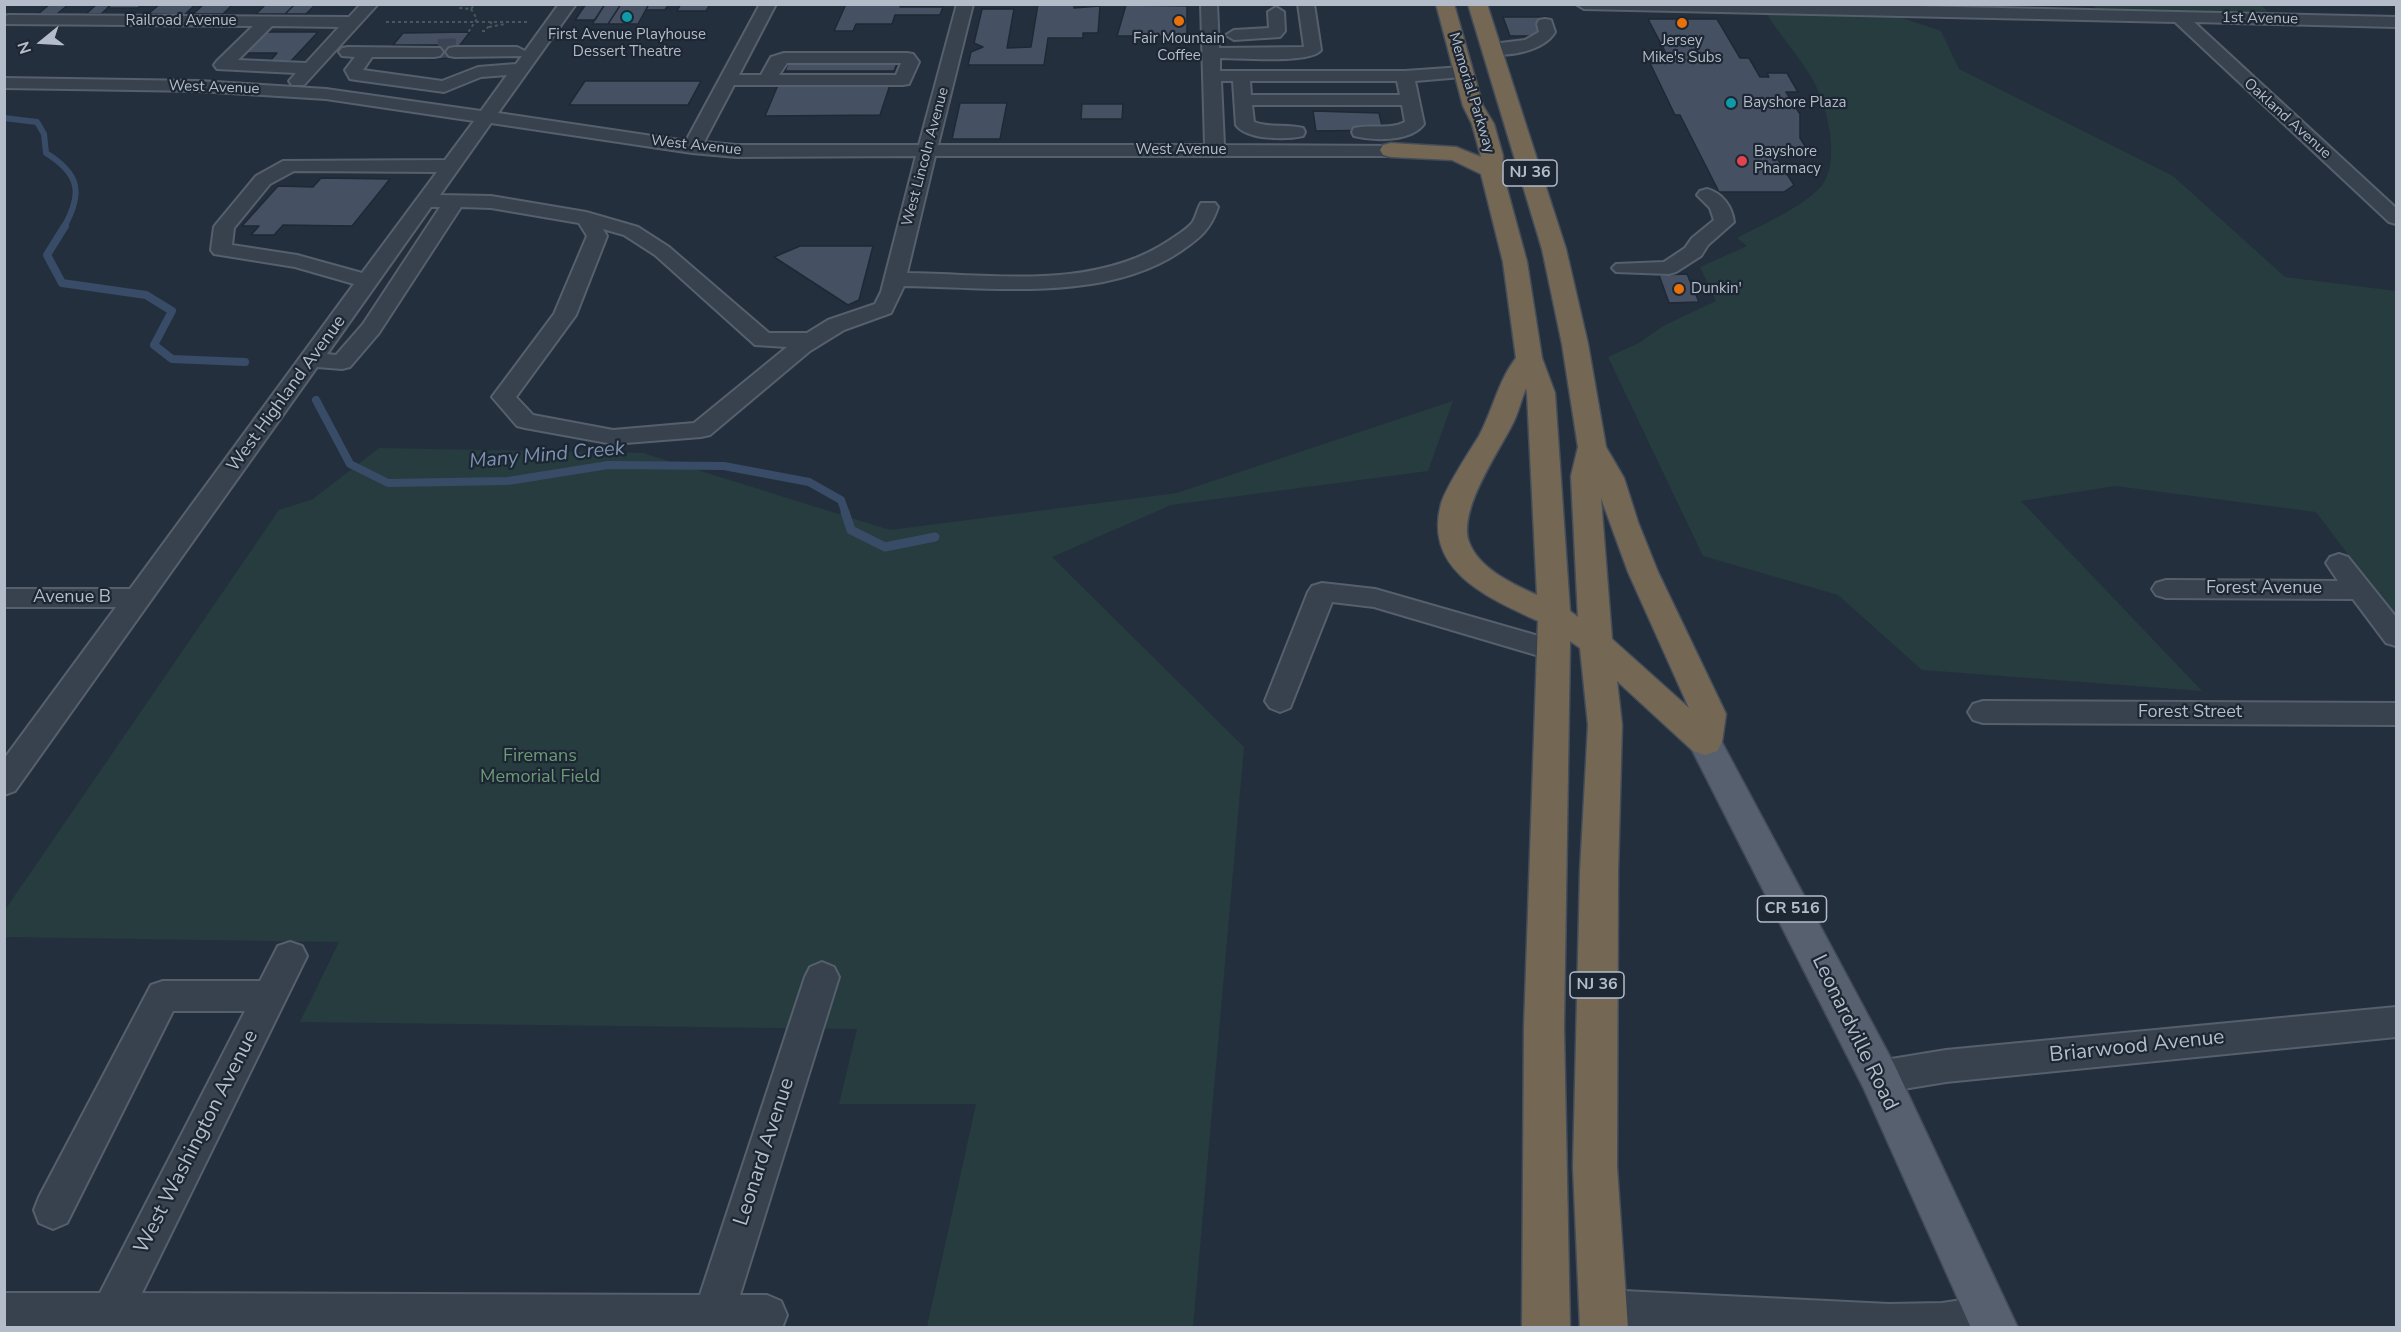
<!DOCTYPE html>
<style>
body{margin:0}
#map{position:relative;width:2401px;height:1332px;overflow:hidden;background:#242f3e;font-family:"Nunito Sans",sans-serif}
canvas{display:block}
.frame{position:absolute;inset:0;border:6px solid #b4bcc9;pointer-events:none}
.north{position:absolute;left:12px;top:12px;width:60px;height:60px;-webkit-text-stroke:4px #1d2633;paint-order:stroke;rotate:252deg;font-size:16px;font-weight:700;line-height:24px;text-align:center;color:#b4bcc9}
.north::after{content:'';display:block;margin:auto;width:21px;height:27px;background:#b4bcc9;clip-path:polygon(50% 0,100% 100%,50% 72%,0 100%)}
</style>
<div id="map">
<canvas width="2401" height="1332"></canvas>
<div class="frame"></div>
<div class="north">N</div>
</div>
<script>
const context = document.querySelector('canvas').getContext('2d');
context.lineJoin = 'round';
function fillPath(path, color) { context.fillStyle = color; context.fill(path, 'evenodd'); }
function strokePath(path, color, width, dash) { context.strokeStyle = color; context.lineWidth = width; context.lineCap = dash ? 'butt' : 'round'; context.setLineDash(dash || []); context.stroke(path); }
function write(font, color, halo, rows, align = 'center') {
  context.font = font + ' "Nunito Sans",sans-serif'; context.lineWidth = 4.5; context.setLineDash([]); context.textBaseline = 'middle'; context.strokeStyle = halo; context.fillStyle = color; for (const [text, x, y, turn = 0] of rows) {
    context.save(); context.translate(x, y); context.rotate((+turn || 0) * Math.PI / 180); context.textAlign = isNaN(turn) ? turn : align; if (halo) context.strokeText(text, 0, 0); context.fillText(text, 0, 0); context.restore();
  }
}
fillPath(new Path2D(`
 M1761,5h102l78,26 18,38 214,107 112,101 111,14v327l-80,-106 -201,-26 -94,15 181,190 -280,-21 -84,-75 -135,-39 -95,-199 31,-14 24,-17 53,-25 -16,-34 47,-21 -10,-8c24,-13 69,-32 85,-53 19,-24 5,-80 -9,-105 -15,-26 -37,-49 -52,-75z
 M2092,5h169l18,17 -172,-4z
 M1453,401l-25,70 -257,34 -119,52 192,190 -51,580h-266l49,-223h-137l18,-75 -557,-7 39,-80 -334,-5v-27l274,-400 34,-11 66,-51 264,5 247,77 287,-37z`), '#263c3f');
strokePath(new Path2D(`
 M4,118l33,4 7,12 2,19c34,21 37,40 18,74`), '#394c67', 6);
strokePath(new Path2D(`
 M65,226l-18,29 15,28 84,12 26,16 -18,34 18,14 73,3
 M316,400l34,64 38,19 120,-2 100,-16 116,1 85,16 32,18 5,14`), '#394c67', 8);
strokePath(new Path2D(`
 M845,512l6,18 34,17 50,-10`), '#394c67', 9);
const building = new Path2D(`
 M50,4h19l-12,10h-19z
 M112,4l-11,10h-15l11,-10z
 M112,4h30l-4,4h-31z
 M196,4l-12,11 -36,-1 12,-10z
 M204,4h29l-10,10h-30z
 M266,4h29l-10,10h-29z
 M295,4h21l-10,10h-21z
 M586,4h19l-10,16h-20z
 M605,4h16l-13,20h-16z
 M621,4h28l-11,20h-30z
 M649,4h20l-4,6h-19z
 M681,4h29l-4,7h-29z
 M846,4h55l-1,3h43l-3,8h-45l-3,9h-36l-3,7h-19z
 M1038,4h36v4l26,-2 -2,27h-15v5h-35l-4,27h-76l3,-13 12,-5 -9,-4 8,-34h32l-7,39 24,-1z
 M1126,5l61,1v30h-70z
 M1503,17h45l3,3v4h-15l5,12h-31z
 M1648,19h69l23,39h9l11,19h9l-2,-4h20l11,19h-12l14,22v24l7,11h-36l23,36 -10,7h-65l-39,-77h-5l-28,-58h21z
 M264,32h54l-27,29h-21l7,-8h-35z
 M470,32l-20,26 -21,1 11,-14h-47l10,-12z
 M789,61h109l-4,10h-109z
 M585,81h116l-13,24h-119z
 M778,85h112l-10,30 -115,1z
 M960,103h47l-7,36h-48z
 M1082,104h41l-1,15h-41z
 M1313,111l66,2 4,17 -67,1z
 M321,178l69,1 -38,47 -69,-1 -9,10h-23l8,-9h-17l36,-40 35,1z
 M800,246h73l-14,54 -11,5 -74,-48z
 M1687,274l12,28 -30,1 -10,-28z`);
fillPath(building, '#455162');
strokePath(building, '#1f2835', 1.5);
strokePath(new Path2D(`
 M438,48l21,-1`), '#3a4453', 18, [18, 9]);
const minor = new Path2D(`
 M361,4h17l-74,81h-12l-3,-4 7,-8 -79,-4 -3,-4 3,-4 36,-35 -249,-2v-8l5,-1 340,2zM272,26l67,1 -33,36 -68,-3z
 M559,4h17l-78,109 188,28 74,-137h16l-37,71h22l10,-18 13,-4h123l6,1 6,8 -10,22 -6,1h-169l-30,57 32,3h183l38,-141h16l-35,141h267l-4,-141h16l2,44 85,-1 -6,-43h16l7,46c-10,14 -82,8 -101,8v13h185l57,-4 6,1 3,4 -3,4 -6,1 -47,4 9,43c-13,18 -50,17 -70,12l-2,-4 2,-4c18,-4 35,2 51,-6l-3,-17h-150l2,17c16,6 32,2 49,6l2,4 -2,4c-17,4 -56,4 -67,-11l-3,-44h-12l3,64 174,1 2,4 -2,4 -7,2h-456l-28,117c87,1 187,18 263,-33 7,-5 16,-10 22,-17 4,-5 5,-14 9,-20h14l3,4c-7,22 -18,31 -37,44 -76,52 -189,36 -277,35l-13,27 -47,17 -34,21 -100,84 -9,2 -88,7 -88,-16 -8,-2 -25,-29 62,-83 33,-78 -8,-13 -88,-15 -30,-1 -82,126 -29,34 -8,2 -25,-2 -302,424 -11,4v-36l112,-152h-112v-18h126l224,-305 -59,-17 -81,-13 -3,-4 3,-23 3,-4 39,-47 27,-15 162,-1 29,-39 -148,-22 -127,-8 -195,-3v-10l195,3 127,8 155,22 26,-36 -26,2 -37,15 -88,-12 -6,-1 -5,-9 10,-13 -13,-1 -3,-4 3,-4 6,-1 92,1 3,4 -3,4 -6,1h-62l-9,13 79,11 36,-14 38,-3 6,-8 -67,1 -6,-1 -3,-4 3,-4 6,-1h62l8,4zM787,63h114l-5,12h-117zM1250,81h147l3,14h-149zM491,123l201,30 44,4 180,-1 -35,136 -6,12 -47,16 -21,13h-38l-100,-86 -31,-20 -52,-15 -95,-16 -51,-1zM294,171l143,1 -75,101 -65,-18 -65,-10 2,-17 36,-44zM431,207h9l-77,117 -27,31 -9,-1zM603,229l21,6 31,20 100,90 32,2 -93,76 -81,7 -80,-15 -17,-18 60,-82 31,-79z
 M1576,4h250l570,13v10l-202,-5 202,186v16l-7,-2 -214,-200 -591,-13z
 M1276,7l8,5 1,19 -5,6 -46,3 -8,-5 8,-5 35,-2 -1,-16z
 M1545,19l6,1 4,12c-11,19 -48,26 -69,21l-2,-4 2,-4 6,-1 33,-4 14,-8 -2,-8 2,-4z
 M1707,189c15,4 25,17 27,33l-26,23 -7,11 -25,16 -7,2 -53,-2 -4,-4 4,-4 48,-2 21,-14 7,-10 22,-18 -4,-12 -13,-13 3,-4z
 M2339,554l9,3 48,60v29l-10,-3 -33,-44 -187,-1 -10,-3 -4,-6 4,-6 10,-3 172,1 -12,-18 4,-6z
 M1322,583l53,6 188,54 4,7 -4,7 -10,3 -179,-53 -42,-5 -42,106 -10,4 -10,-4 -5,-7 43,-109 4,-6z
 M1983,701l413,2v22l-413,-2 -10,-3 -5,-8 5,-8z
 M290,942l12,4 5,10 -165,337 558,2 105,-318 5,-10 12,-5 12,5 5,10 -99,318h27l14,6 6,14 -5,13h-778v-35h96l145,-282h-72l-106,212 -14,6 -14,-6 -5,-13 5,-13 112,-212 12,-4h97l18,-35z
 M2396,1007v30l-450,45 -67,11 -13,-5 -5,-11 5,-11 13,-5 67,-11z
 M1603,1290l286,14 53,-1 47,-7 14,6 6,14 -4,12h-409l-7,-4 -6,-14 6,-14z`);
const major = new Path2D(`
 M1705,729l12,4 177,331 124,264h-47l-108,-241 -175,-345 5,-9z`);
const highway = new Path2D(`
 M1436,4h18l29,102 11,18 9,32 -1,14 25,92 15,96 13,35 15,218 8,6 -7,-141 7,-29 -16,-103 -20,-95 -74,-245h19l79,245 22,95 18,103 18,31 14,44 20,50 68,142 -4,28 -5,9 -12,4 -12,-4 -76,-70 5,44 -4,147 -1,295 11,161h-48l-7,-161 7,-295 8,-147 -8,-77 -10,-7 -6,386 6,301h-48l2,-301 14,-406c-49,-23 -115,-50 -97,-117 5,-17 28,-52 38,-68 14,-26 19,-55 37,-78l-13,-96 -22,-88 -29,-14 -61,-3 -8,-2 -3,-5 3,-5 8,-2 65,4 25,10 -9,-33 -9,-18zM1526,388l1,5 10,202c-24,-11 -58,-26 -68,-53 -11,-31 28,-88 42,-115 7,-12 10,-27 15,-39zM1601,498l27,74 61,136 -77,-69z`);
strokePath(minor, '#565f6c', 4);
strokePath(major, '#414a57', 3);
strokePath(highway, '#434c59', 3);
strokePath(new Path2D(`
 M463,4l-4,4 12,1 4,-5
 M471,9l6,10 -8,12h2
 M386,22h144
 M489,27l16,-3
 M482,31h3l7,-9`), '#44595c', 2, [3, 3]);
fillPath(minor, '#38414e');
fillPath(major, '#56606e');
fillPath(highway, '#746855');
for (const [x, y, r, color] of [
 [627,17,6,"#0f9aa8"],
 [1179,21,6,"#e8710a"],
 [1682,23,6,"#e8710a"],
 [1731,103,6,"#0f9aa8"],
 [1742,161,6,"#e0444e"],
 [1679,289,6,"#e8710a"]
]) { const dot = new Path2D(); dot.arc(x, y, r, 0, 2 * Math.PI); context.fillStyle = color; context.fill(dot); strokePath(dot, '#1d2633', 2); }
write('15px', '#b4bcc9', '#1d2633', [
 ["1st Avenue",2260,19,1],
 ["Railroad Avenue",181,21],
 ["West Avenue",214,88,2],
 ["Memorial Parkway",1471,93,73],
 ["Oakland Avenue",2287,119,42],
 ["West Avenue",696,146,6],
 ["West Avenue",1181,150],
 ["West Lincoln Avenue",926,157,-75]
]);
write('15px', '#b4bcc9', '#1d2633', [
 ["First Avenue Playhouse",627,35],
 ["Dessert Theatre",627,52],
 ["Fair Mountain",1179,39],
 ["Coffee",1179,56],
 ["Jersey",1682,41],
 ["Mike's Subs",1682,58],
 ["Bayshore Plaza",1743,103,"left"],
 ["Bayshore",1754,152,"left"],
 ["Pharmacy",1754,169,"left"],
 ["Dunkin'",1691,289,"left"]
]);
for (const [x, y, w] of [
 [1530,173,54],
 [1792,909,69],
 [1597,985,54]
]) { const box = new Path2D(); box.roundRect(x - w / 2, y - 13, w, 26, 4.5); context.fillStyle = '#1d2633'; context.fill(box); strokePath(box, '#b4bcc9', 1.5); }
write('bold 16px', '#b4bcc9', null, [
 ["NJ 36",1530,173],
 ["CR 516",1792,909],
 ["NJ 36",1597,985]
]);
write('18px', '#b4bcc9', '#1d2633', [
 ["West Highland Avenue",287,394,-54],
 ["Forest Avenue",2264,589],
 ["Avenue B",72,598],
 ["Forest Street",2190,713]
]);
write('18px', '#6b9a76', '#1d2633', [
 ["Firemans",540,757],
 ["Memorial Field",540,778]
]);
write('italic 20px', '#7c92b1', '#1d2633', [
 ["Many Mind Creek",547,456,-5]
]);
write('21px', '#b4bcc9', '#1d2633', [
 ["Leonardville Road",1854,1033,64],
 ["Briarwood Avenue",2137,1047,-6],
 ["West Washington Avenue",197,1142,-63],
 ["Leonard Avenue",765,1152,-72]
]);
</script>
